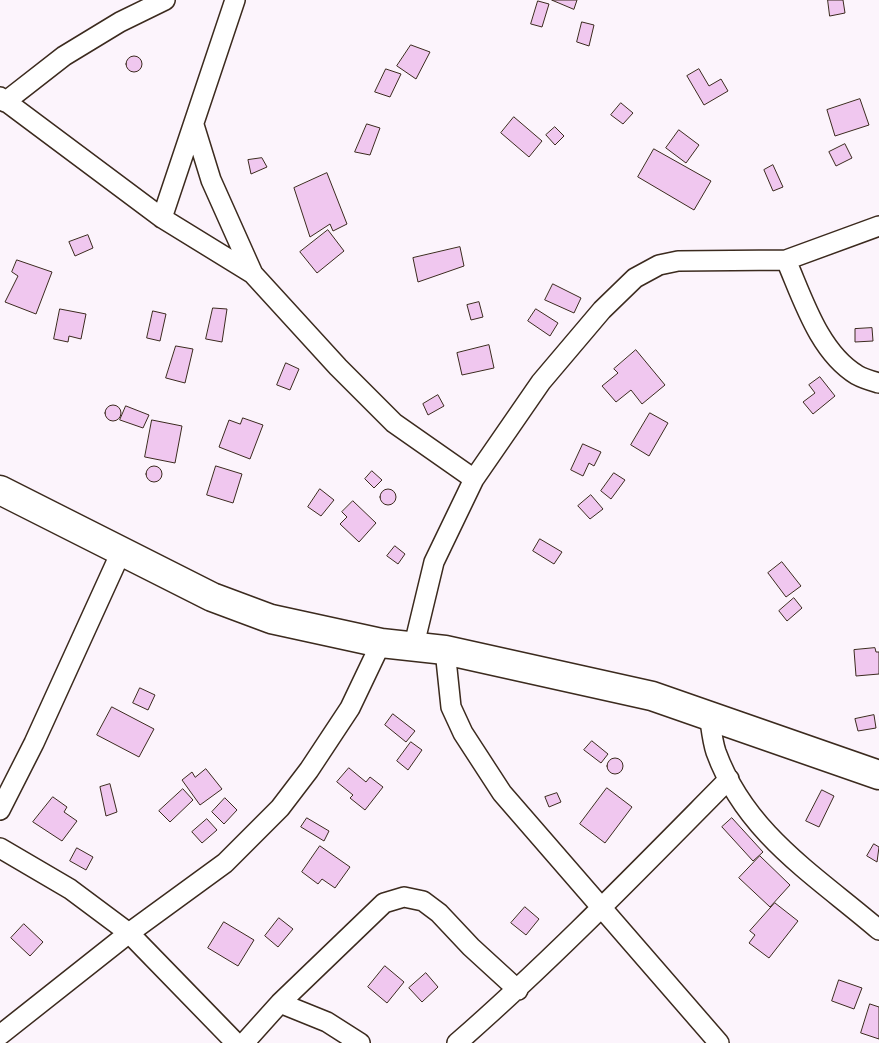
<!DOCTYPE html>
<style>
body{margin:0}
canvas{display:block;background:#fcf4fc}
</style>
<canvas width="879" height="1043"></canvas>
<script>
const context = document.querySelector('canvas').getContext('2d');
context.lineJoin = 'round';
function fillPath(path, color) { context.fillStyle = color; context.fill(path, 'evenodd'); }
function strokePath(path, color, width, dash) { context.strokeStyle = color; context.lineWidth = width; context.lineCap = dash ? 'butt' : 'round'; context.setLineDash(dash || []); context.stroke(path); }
const building = new Path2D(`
 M552,0h25l-3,9z
 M828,0h15l2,13 -15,3z
 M538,1l11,3 -7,23 -11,-3z
 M582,22l12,3 -5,21 -12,-4z
 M411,45l19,7 -14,27 -19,-13z
 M126 64a8 8 0 1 1 16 0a8 8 0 1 1-16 0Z
 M386,69l15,5 -11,23 -15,-5z
 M699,69l10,17 12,-7 7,12 -24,14 -17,-29z
 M860,99l9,26 -34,11 -8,-26z
 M621,103l12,10 -10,11 -12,-9z
 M514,117l28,24 -13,16 -28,-24z
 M367,124l13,4 -10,27 -15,-3z
 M555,127l9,9 -9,9 -9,-10z
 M679,130l20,15 -13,18 -20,-15z
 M845,144l7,14 -16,8 -7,-14z
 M654,149l57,32 -17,29 -56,-33z
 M262,158l5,9 -16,7 -3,-14z
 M773,165l10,22 -10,4 -9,-21z
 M327,173l20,51 -14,7 -3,-7 -20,13 -16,-49z
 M328,230l16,21 -27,22 -17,-21z
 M88,235l5,13 -18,8 -6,-14z
 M460,247l4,19 -46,16 -5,-24z
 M17,260l35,12 -16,42 -31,-12 13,-26 -6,-4z
 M553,284l28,14 -7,15 -29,-13z
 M479,302l4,15 -12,3 -4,-15z
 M213,308l14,1 -5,33 -16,-3z
 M60,309l26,5 -5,25 -12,-3 -1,6 -14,-3z
 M536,309l22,14 -8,13 -22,-15z
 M153,311l13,3 -6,27 -13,-3z
 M872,328l1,13 -18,1v-13z
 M489,345l5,23 -32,7 -5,-22z
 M176,346l17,3 -8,34 -19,-5z
 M636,350l29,35 -23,19 -11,-14 -15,12 -14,-16 16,-13 -4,-4z
 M286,363l13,6 -9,21 -13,-5z
 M820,377l15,19 -22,18 -10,-12 12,-9 -6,-8z
 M438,395l6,11 -16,9 -5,-11z
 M105 413a8 8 0 1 1 16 0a8 8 0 1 1-16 0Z
 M126,406l23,9 -6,13 -23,-8z
 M650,413l18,10 -19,33 -18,-11z
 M243,418l20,7 -13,34 -31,-12 10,-27 11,4z
 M152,420l30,6 -7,37 -30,-6z
 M583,444l18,8 -7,14 -5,-3 -6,13 -12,-6z
 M216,466l26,8 -9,29 -26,-8z
 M146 474a8 8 0 1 1 16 0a8 8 0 1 1-16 0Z
 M372,471l10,9 -8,8 -9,-9z
 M614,473l11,7 -14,19 -10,-8z
 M320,489l14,11 -13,16 -13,-9z
 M380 497a8 8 0 1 1 16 0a8 8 0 1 1-16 0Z
 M591,495l12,14 -13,10 -12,-13z
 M353,501l23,22 -17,19 -19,-18 7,-7 -5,-5z
 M540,539l22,13 -8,12 -21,-13z
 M395,546l10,8 -7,10 -11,-8z
 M782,562l19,24 -15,11 -18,-24z
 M794,598l8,10 -15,13 -8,-10z
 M875,648l1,4h3v22l-23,2 -2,-26z
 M140,688l15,7 -7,15 -15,-7z
 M112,707l42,22 -15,28 -42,-22z
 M393,714l22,17 -9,11 -21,-17z
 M874,715l2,13 -18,3 -3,-12z
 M592,741l16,13 -7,9 -17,-13z
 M411,742l11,8 -14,20 -11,-9z
 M607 766a8 8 0 1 1 16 0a8 8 0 1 1-16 0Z
 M349,768l17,14 4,-5 13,10 -18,23 -15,-12 3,-3 -16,-13z
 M206,769l16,20 -22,16 -18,-25 10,-8 3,5z
 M110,784l7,28 -11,4 -6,-29z
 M607,788l25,19 -27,36 -25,-19z
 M183,789l10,11 -23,22 -11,-11z
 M822,790l12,6 -15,31 -13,-6z
 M557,793l4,9 -12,5 -4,-10z
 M53,797l14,10 -3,5 13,9 -15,20 -29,-19z
 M225,798l12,12 -13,14 -12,-12z
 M307,818l22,13 -5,10 -23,-14z
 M732,818l31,34 -10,9 -31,-34z
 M207,819l10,11 -15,13 -10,-11z
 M874,844l5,3 -2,15 -10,-6z
 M320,846l30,21 -15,21 -13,-9 -4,5 -16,-12z
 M77,848l16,9 -7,13 -16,-9z
 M760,856l30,29 -20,22 -31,-29z
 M775,903l23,18 -29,37 -20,-15 6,-8 -5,-4z
 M525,907l14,12 -13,16 -15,-12z
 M279,918l14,11 -15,18 -13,-11z
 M224,922l30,18 -16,26 -30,-18z
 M24,924l19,18 -13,14 -19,-18z
 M385,966l19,16 -17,21 -19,-16z
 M426,973l12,14 -16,15 -13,-14z
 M839,980l23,8 -8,21 -22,-8z
 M870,1004l9,3v32l-18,-6z`);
fillPath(building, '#f0c7ef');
strokePath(building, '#3b2a1e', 1);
const street = new Path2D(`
 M0,97l162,121 91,56 85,93 56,56 80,56
 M5,102l59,-46 56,-34 45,-22
 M194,125l17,55 42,94
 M162,218l73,-218
 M786,260c17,39 33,92 71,115 7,4 15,6 22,8
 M414,645l20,-83 40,-83 67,-97 61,-72 33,-32 24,-13 19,-4 108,-1 93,-34
 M445,650l6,57 12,26 39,60 217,250
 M709,714c2,12 3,26 7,38 30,82 99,123 163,178
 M0,810l34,-67 87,-191
 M0,848l70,41 59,44 107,110
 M280,1003l47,19 33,21
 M0,1035l129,-102 96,-70 55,-55 29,-38 41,-62 31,-65
 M244,1043l36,-40 104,-100 20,-6 19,4 16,12 32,34 47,43
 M457,1043c95,-83 183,-174 272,-264`);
const secondary = new Path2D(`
 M0,490l212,107 59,22 110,24 64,7 207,46 227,79`);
strokePath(street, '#3b2a1e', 22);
strokePath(secondary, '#3b2a1e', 31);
strokePath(street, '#fff', 19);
strokePath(secondary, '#fff', 28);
</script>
